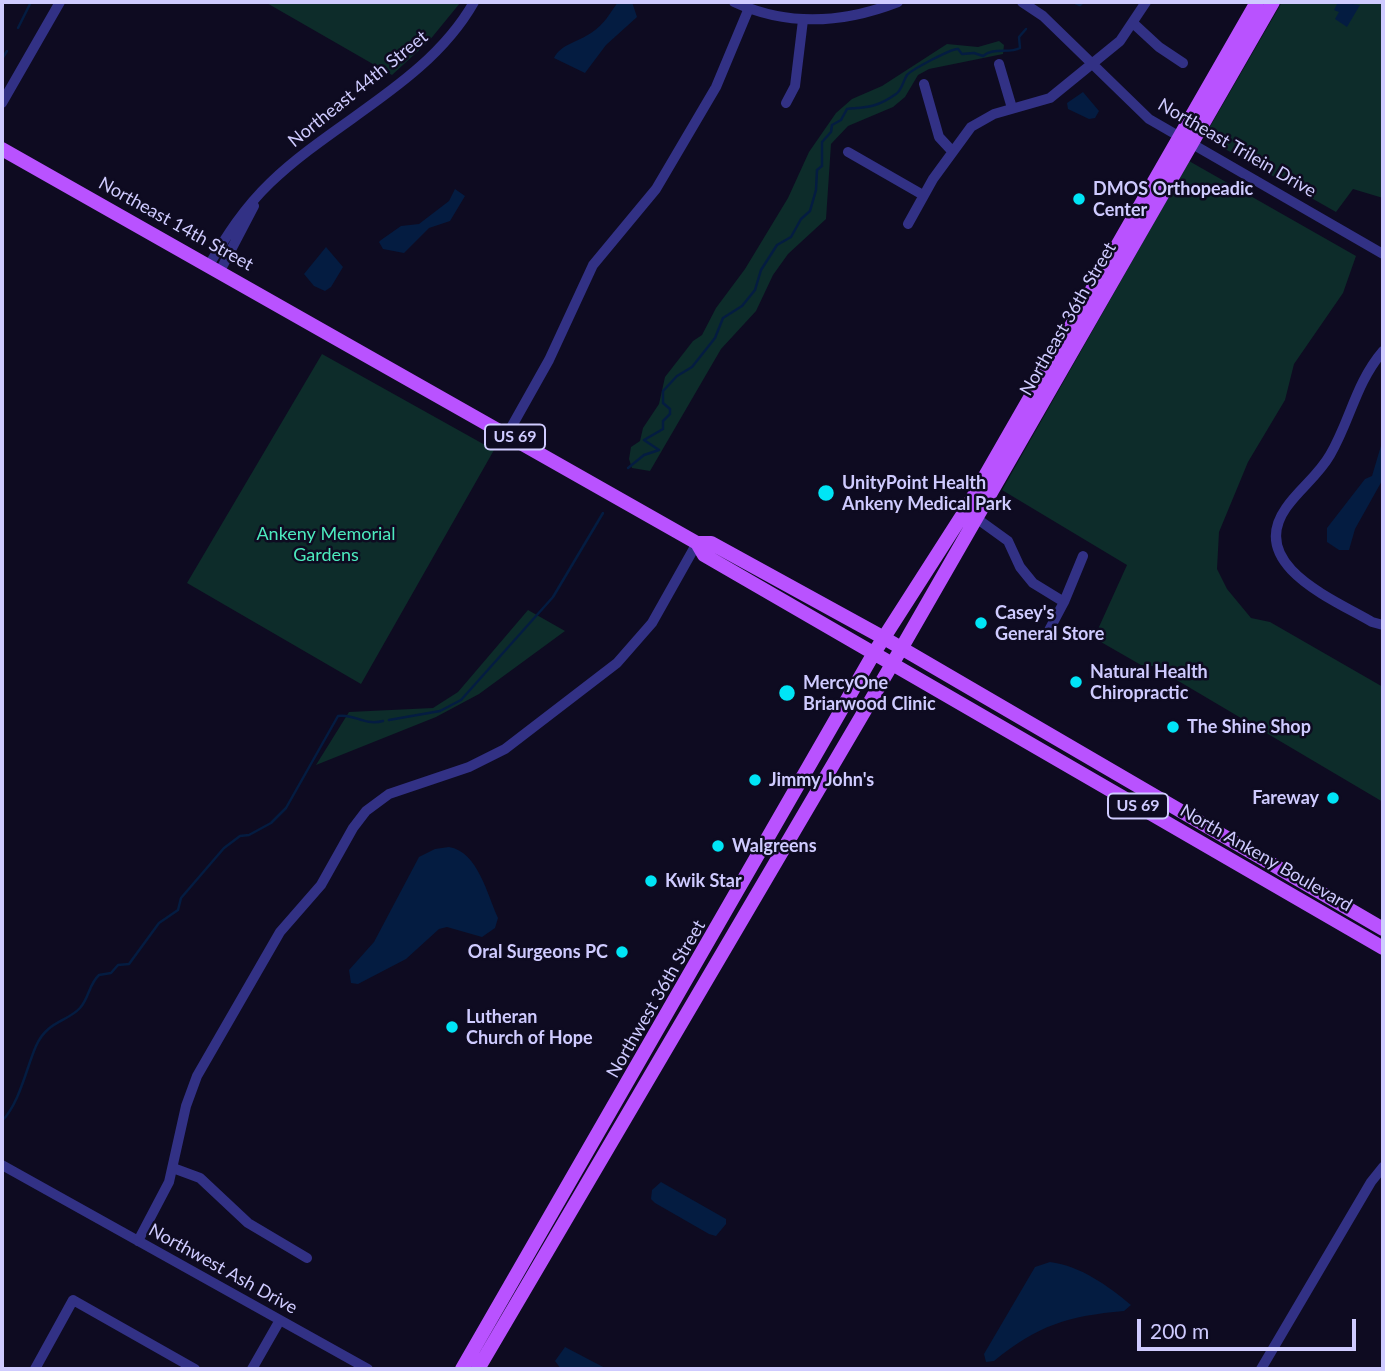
<!DOCTYPE html>
<style>
body{margin:0}
#map{position:relative;width:1385px;height:1371px;overflow:hidden;background:#0e0b21;font-family:Lato,sans-serif}
canvas{display:block}
.frame{position:absolute;inset:0;border:4px solid #cfcbff;pointer-events:none}
.scale{position:absolute;left:1137px;top:1319px;width:219px;height:32px;box-sizing:border-box;border:4px solid #cfcbff;border-top:0;padding-left:9px;font-size:21px;line-height:24px;white-space:nowrap;color:#cfcbff;-webkit-text-stroke:5px #0e0b21;paint-order:stroke}
</style>
<div id="map">
<canvas width="1385" height="1371"></canvas>
<div class="frame"></div>
<div class="scale">200 m</div>
</div>
<script>
const context = document.querySelector('canvas').getContext('2d');
context.lineJoin = 'round';
function fillPath(path, color) { context.fillStyle = color; context.fill(path, 'evenodd'); }
function strokePath(path, color, width, dash) { context.strokeStyle = color; context.lineWidth = width; context.lineCap = dash ? 'butt' : 'round'; context.setLineDash(dash || []); context.stroke(path); }
function write(font, color, halo, rows, align = 'center') {
  context.font = font + ' Lato,sans-serif'; context.lineWidth = 5; context.setLineDash([]); context.textBaseline = 'middle'; context.strokeStyle = halo; context.fillStyle = color; for (const [text, x, y, turn = 0] of rows) {
    context.save(); context.translate(x, y); context.rotate((+turn || 0) * Math.PI / 180); context.textAlign = isNaN(turn) ? turn : align; if (halo) context.strokeText(text, 0, 0); context.fillText(text, 0, 0); context.restore();
  }
}
fillPath(new Path2D(`
 M265,2h193l2,1 -31,38 -37,34z
 M1282,2h101v196l-30,-9 -17,23 -132,-75z
 M999,41l5,4 -1,9 -74,15 -11,6 -13,22 -12,10 -45,19 -17,18 -5,75 -38,35 -15,21 -17,36 -35,38 -71,122 -18,-3 -3,-9 2,-12 9,-6 3,-13 16,-24 6,-27 28,-36 9,-6 14,-27 29,-39 43,-71 21,-46 27,-39 16,-14 30,-13 65,-42 31,3z
 M1189,161l167,95 -13,37 -49,71 -9,36 -37,62 -29,70 -2,37 10,20 24,29 19,4 113,65v115l-230,-136 -12,-1 -47,-27 33,-73 -125,-75z
 M322,354l172,96 -133,234 -174,-101z
 M528,610l37,21 -86,63 -43,23 -120,48 33,-53 84,-4 25,-16z`), '#0d2c2a');
fillPath(new Path2D(`
 M618,2h14l5,15 -31,28 -21,28 -31,-15c7,-14 24,-16 37,-25 13,-8 19,-20 27,-31z
 M1338,2l22,3 -13,22 -12,-8 4,-7 -5,-2z
 M1083,92l16,19 -4,7 -6,1 -21,-10 -1,-6z
 M455,189l10,7 -15,25 -21,7 -25,25 -21,-4 -4,-7 2,-2 20,-14 18,-2 30,-23z
 M326,247l17,20 -12,20 -6,4 -11,-5 -10,-12z
 M1383,439v40l-28,50 -6,21h-10l-12,-8v-14l38,-49 7,-3z
 M449,847c29,5 38,47 49,71l-3,10 -13,9 -35,-10 -8,2 -33,30 -48,25 -7,-1 -2,-13 25,-28 45,-85 16,-8z
 M661,1182l65,37v5l-10,12 -7,-2 -54,-31 -4,-4 1,-9z
 M1050,1262c31,4 58,24 81,43l-7,6c-56,5 -86,14 -130,50l-8,1 -2,-8 51,-87z
 M565,1347l42,22h-46l-6,-8z`), '#041c41');
strokePath(new Path2D(`
 M1073,2l7,3 3,-3
 M18,28l13,-26
 M2,59l5,-8
 M628,468l16,-13 15,-5 -15,-10 19,-11v-8l7,-7v-5l-7,-6v-12l14,-15 15,-9 23,-29 8,-20 19,-12 13,-16 6,-20 16,-25 14,-8 10,-18 9,-8 6,-21 1,-20 5,-4v-24l9,-10 1,-7 9,-5 6,-11c20,-2 29,-1 49,-15 6,-4 7,-13 11,-19 4,-5 45,-27 51,-26l4,5 12,-1 9,3c11,-9 26,-2 37,-8l-1,-11 7,-8
 M389,720l51,-9 21,-11 92,-103 50,-84
 M2,1121c18,-19 24,-52 34,-75 11,-25 31,-24 44,-38 9,-10 9,-24 19,-33l12,-2 7,-8 11,-1 30,-41 19,-13 3,-12 43,-50 16,-12 9,-1 22,-12 15,-15 52,-92c16,-3 25,10 45,5`), '#041c41', 2.5);
strokePath(new Path2D(`
 M734,2c54,25 110,21 164,0
 M1022,2l21,14 106,103 234,135
 M1133,23l26,24 24,16
 M999,64l13,44
 M924,84l15,53 13,14
 M2,103l58,-101
 M786,103l9,-17 8,-66
 M848,152l75,43
 M908,224l25,-45 38,-52 23,-13 56,-16 70,-57 26,-39
 M209,265c18,-30 35,-57 61,-82 64,-62 159,-101 204,-181
 M220,271l34,-65
 M1383,351c-28,33 -32,68 -53,104 -12,21 -31,34 -44,53 -40,57 49,92 86,114l11,3
 M508,433l41,-73 44,-95 63,-76 60,-102 33,-79
 M972,515l36,26 12,26 13,16 31,19
 M1047,634l17,-32 19,-46
 M2,1165l366,204
 M173,1168l27,10 48,45 59,35
 M138,1241l31,-59 17,-76 11,-30 83,-144 41,-47 32,-57 13,-17 23,-17 80,-27 36,-18 112,-86 35,-40 45,-80
 M35,1369l38,-69 122,69
 M252,1369l28,-49
 M1261,1369l110,-187 12,-15`), '#323185', 10);
strokePath(new Path2D(`
 M2,149l695,394 7,12 679,393
 M697,543h14l173,95 499,291
 M462,1369l412,-716 91,-142 292,-509
 M478,1369l423,-720 372,-647`), '#b952ff', 14);
for (const [x, y, r, color] of [
 [1079,199,7,"#00e5f6"],
 [826,493,9,"#00e5f6"],
 [981,623,7,"#00e5f6"],
 [1076,682,7,"#00e5f6"],
 [787,693,9,"#00e5f6"],
 [1173,727,7,"#00e5f6"],
 [755,780,7,"#00e5f6"],
 [1333,798,7,"#00e5f6"],
 [718,846,7,"#00e5f6"],
 [651,881,7,"#00e5f6"],
 [622,952,7,"#00e5f6"],
 [452,1027,7,"#00e5f6"]
]) { const dot = new Path2D(); dot.arc(x, y, r, 0, 2 * Math.PI); context.fillStyle = color; context.fill(dot); strokePath(dot, '#0e0b21', 2.5); }
for (const [x, y, w] of [
 [515,437,60],
 [1138,806,60]
]) { const box = new Path2D(); box.roundRect(x - w / 2, y - 12.5, w, 25, 5); context.fillStyle = '#0e0b21'; context.fill(box); strokePath(box, '#cfcbff', 2); }
write('bold 16px', '#cfcbff', null, [
 ["US 69",515,437],
 ["US 69",1138,806]
]);
write('18px', '#cfcbff', '#0e0b21', [
 ["Northeast 44th Street",358,89,-39],
 ["Northeast Trilein Drive",1237,148,30],
 ["Northeast 14th Street",176,224,29],
 ["Northeast 36th Street",1068,319,-60],
 ["North Ankeny Boulevard",1266,858,30],
 ["Northwest 36th Street",656,999,-60],
 ["Northwest Ash Drive",223,1269,29]
]);
write('bold 18px', '#cfcbff', '#0e0b21', [
 ["DMOS Orthopeadic",1093,189],
 ["Center",1093,210],
 ["UnityPoint Health",842,483],
 ["Ankeny Medical Park",842,504],
 ["Casey's",995,613],
 ["General Store",995,634],
 ["Natural Health",1090,672],
 ["Chiropractic",1090,693],
 ["MercyOne",803,683],
 ["Briarwood Clinic",803,704],
 ["The Shine Shop",1187,727],
 ["Jimmy John's",769,780],
 ["Fareway",1319,798,"right"],
 ["Walgreens",732,846],
 ["Kwik Star",665,881],
 ["Oral Surgeons PC",608,952,"right"],
 ["Lutheran",466,1017],
 ["Church of Hope",466,1038]
], 'left');
write('18px', '#4ceabe', '#0e0b21', [
 ["Ankeny Memorial",326,534],
 ["Gardens",326,555]
]);
</script>
